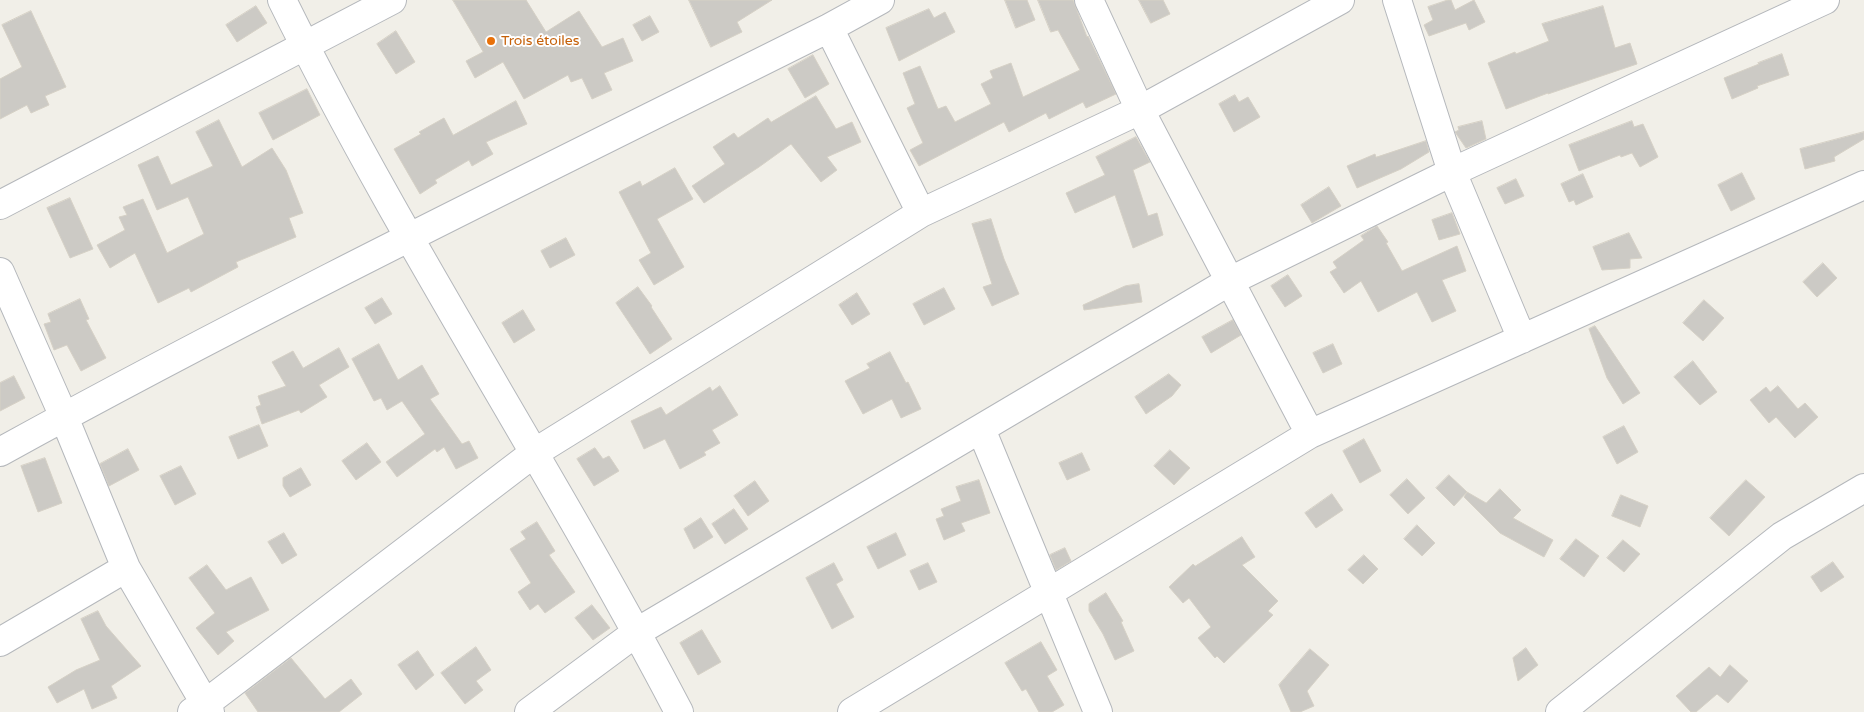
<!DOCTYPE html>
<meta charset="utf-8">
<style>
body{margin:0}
canvas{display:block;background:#f1efe8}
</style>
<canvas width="1864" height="712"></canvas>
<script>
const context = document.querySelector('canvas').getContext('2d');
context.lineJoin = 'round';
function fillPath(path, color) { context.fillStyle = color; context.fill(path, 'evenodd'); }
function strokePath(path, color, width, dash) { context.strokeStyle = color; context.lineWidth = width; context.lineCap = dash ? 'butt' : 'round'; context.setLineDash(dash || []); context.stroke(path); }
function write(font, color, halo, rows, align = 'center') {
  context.font = font + ' "Varela Round",sans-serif'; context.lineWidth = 4; context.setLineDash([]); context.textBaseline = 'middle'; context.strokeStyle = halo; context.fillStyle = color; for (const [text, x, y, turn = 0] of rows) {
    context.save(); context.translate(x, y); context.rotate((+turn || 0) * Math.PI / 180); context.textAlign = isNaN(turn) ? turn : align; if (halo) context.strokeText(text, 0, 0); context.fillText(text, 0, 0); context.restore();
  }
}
const building = new Path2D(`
 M453,0h73l20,32 33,-21 23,36 21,-9 10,23 -29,12 8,17 -20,9 -10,-21 -11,4 -3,-7 -44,24 -21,-37 -28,16 -9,-17 17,-9z
 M689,0h83l-35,22 5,10 -31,15z
 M1005,0h22l8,20 -19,8z
 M1038,0h35l14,37 1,-1 28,58 -30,14 -3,-6 -34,17 -3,-6 -37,19 -5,-10 -85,44 -9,-16 13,-7 -16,-35 8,-4 -12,-31 17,-7 18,43 8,-3 9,16 36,-18 -10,-20 12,-6 -3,-7 21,-8 12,34 57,-27 -22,-40 -7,2z
 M1139,0h24l7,14 -19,9z
 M1448,0h3l4,10 19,-10 11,22 -16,8 -3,-7 -37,13 -5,-11 9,-5 -5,-13z
 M256,6l11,17 -30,19 -11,-17z
 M1603,6l12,42 15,-5 7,21 -89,30v-1l-42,16 -18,-46 27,-11 1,2 33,-13 -7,-17z
 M929,9l5,9 11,-6 10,20 -56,29 -13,-33z
 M31,11l35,76 -21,9 4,9 -18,8 -4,-8 -27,14v-40l22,-12 -20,-42z
 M650,16l9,16 -17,9 -9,-16z
 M396,31l19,31 -19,12 -19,-30z
 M1782,54l7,21 -32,11 1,2 -26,11 -8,-21 35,-14 -1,-1z
 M813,55l16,29 -24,14 -17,-29z
 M307,89l13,26 -47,25 -14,-27z
 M1235,95l4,7 9,-5 12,20 -26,15 -15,-28z
 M816,96l20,33 16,-7 9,20 -34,15 10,13 -16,12 -30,-38 -32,23 -55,36 -12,-17 33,-22 -12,-17 21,-14 4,5 30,-20 3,4z
 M516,101l11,23 -41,18 7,12 -21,12 -3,-6 -34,20 2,3 -17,11 -26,-45 27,-15 -2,-2 25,-14 9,17z
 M219,120l23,47 30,-19 14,22 17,43 -14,5 7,19 -60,25 2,5 -47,25 -2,-4 -31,15 -23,-50 -25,15 -13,-23 28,-15 -6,-13 8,-2 -4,-8 20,-8 24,54 37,-19 -16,-37 -31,13 -19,-45 20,-9 13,29 42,-19 -17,-34z
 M1482,121l4,18 -20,9 -11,-16 4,-2 -1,-3z
 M1632,121l2,6 9,-3 15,33 -18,10 -8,-14 -11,4 -1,-2 -41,16 -10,-26z
 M1864,132v7l-30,18 1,4 -30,8 -5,-20z
 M1136,137l14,25 -17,8 15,46 9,-3 6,22 -30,13 -18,-53 -40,18 -9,-20 39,-18 -9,-18z
 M1426,141l3,11 -28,17 -44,19 -10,-22 28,-12 1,3z
 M675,168l18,31 -36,20 27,48 -30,18 -15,-25 12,-7 -32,-61 21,-11 2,5z
 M1742,173l13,26 -24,12 -13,-26z
 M1583,174l10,23 -17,8 -2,-5 -5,2 -8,-18z
 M1516,179l8,17 -19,8 -8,-16z
 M1329,187l12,19 -29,17 -11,-18z
 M70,198l23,51 -23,9 -23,-50z
 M1452,213l8,21 -21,6 -7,-20z
 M991,219l13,40 15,35 -27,12 -9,-19 9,-3 -20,-60z
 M1377,226l11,16 -2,1 16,28 55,-25 9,25 -24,9 14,31 -24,11 -15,-30 -39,20 -17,-31 -17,12 -14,-21 7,-4 -4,-6 31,-22 -3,-4z
 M1629,233l13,25 -12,1v9l-28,2 -9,-23z
 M566,238l9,17 -25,13 -9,-17z
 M1823,263l14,15 -20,19 -14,-15z
 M1288,275l14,21 -17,11 -14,-21z
 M1139,284l3,18 -58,8 -1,-5 42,-19z
 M638,287l14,19 -1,1 21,32 -22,15 -34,-51z
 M944,288l11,21 -31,16 -11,-21z
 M857,293l13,21 -18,11 -13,-20z
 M382,298l10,16 -17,10 -10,-16z
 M80,299l9,20 -3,1 20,38 -25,13 -14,-26 -13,5 -10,-26 7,-2 -3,-8z
 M1704,300l20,18 -21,23 -20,-18z
 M523,310l12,20 -21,13 -12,-20z
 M1233,320l8,15 -30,18 -9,-16z
 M1595,326l45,67 -17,11 -16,-26 -18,-49z
 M379,344l19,36 24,-15 17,29 -9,5 32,45 7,-3 9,17 -22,11 -12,-22 -7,5 -2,-3 -38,28 -11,-15 39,-28 -23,-33 -15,9 -6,-12 -7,3 -22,-42z
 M1333,344l9,20 -19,9 -10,-20z
 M339,348l10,19 -30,18 8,12 -26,16 -2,-3 -37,14 -6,-17 5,-2 -3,-9 28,-10 -14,-24 21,-11 10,17z
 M890,352l16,31 2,-1 13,27 -20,9 -9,-19 -29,15 -18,-33 25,-13 -3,-4z
 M1693,361l24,31 -17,13 -26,-28z
 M1169,374l12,11 -9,11 -26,18 -11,-17z
 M14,376l11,22 -25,13v-28z
 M720,386l18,29 -26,15 8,13 -16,9 2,3 -26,14 -15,-30 -21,10 -13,-28 30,-14 5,8 44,-28 2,4z
 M1778,386l20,23 7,-6 13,14 -23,21 -19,-21 -7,6 -19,-23 16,-13 4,5z
 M259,425l9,21 -30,13 -9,-22z
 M1624,426l14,26 -21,12 -14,-27z
 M1364,439l17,32 -21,12 -17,-32z
 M367,443l14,19 -25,18 -14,-19z
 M595,448l8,11 6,-3 10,15 -25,15 -17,-27z
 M128,449l11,21 -30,16 -9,-22z
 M1170,450l20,18 -16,17 -20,-19z
 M1082,453l8,17 -23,10 -8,-17z
 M45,458l17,45 -24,9 -17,-46z
 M181,466l15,28 -21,11 -15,-29z
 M301,468l10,17 -21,12 -7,-11v-8z
 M1449,475l18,17 -13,14 -18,-18z
 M1407,479l18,19 -17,16 -18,-19z
 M979,480l11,33 -29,10 4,8 -21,9 -8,-21 8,-3 -3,-7 20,-8 -5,-14z
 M1746,480l19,17 -36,39 -19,-18z
 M755,481l14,20 -21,15 -14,-20z
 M1500,489l21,21 -8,8 40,22 -9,17 -44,-24 -36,-36 3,-5 19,11z
 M1332,494l11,16 -27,18 -11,-15z
 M1621,495l27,11 -8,21 -28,-11z
 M734,509l14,20 -23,15 -13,-20z
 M701,518l12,19 -19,12 -10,-20z
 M537,522l18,29 -6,4 26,37 -30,21 -7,-9 -8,6 -12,-18 13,-9 -21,-34 16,-10 -5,-7z
 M1417,525l18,18 -13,13 -18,-17z
 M284,533l13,22 -15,9 -14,-22z
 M896,533l10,22 -28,14 -11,-22z
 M1242,537l13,20 -13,8 36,36 -10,10 5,4 -49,48 -7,-7 -2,2 -17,-20 13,-11 -22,-29 -6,5 -14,-16 24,-23 2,2z
 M1576,539l23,17 -15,21 -24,-18z
 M1623,540l17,14 -16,18 -17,-14z
 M1065,548l6,13 -15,9 -6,-15z
 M1364,555l14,14 -15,15 -15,-14z
 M1833,562l11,15 -23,15 -10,-15z
 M834,563l9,17 -7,4 18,33 -22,12 -26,-51z
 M928,563l9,19 -18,8 -9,-19z
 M207,565l19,25 25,-13 18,33 -43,22 8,9 -16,14 -22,-27 19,-15 -26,-35z
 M1106,593l17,28 -2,1 13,29 -19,9 -12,-26 -14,-23v-7z
 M592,605l18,23 -17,12 -18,-22z
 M98,611l8,15 35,40 -30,20 6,12 -25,11 -8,-20 -27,14 -9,-16 28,-17 24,-10 -19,-41z
 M702,630l19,32 -23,13 -18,-32z
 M1041,642l16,28 -10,6 17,29 -12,7h-13l-13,-23 -4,2 -17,-28z
 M476,647l15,23 -15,11 7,9 -18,14 -24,-31z
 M1526,648l12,17 -20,16 -5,-23z
 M1310,649l19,16 -22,26 7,15 -14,6h-9l-12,-27z
 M418,651l16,24 -18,15 -18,-25z
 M291,658l34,41 26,-20 11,15 -23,18h-81l-13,-19z
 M1730,665l18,16 -20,22 -11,-9 -21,18h-5l-15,-16 33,-29 11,10z`);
fillPath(building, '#cccac5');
strokePath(building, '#d6d1c6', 1);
const street = new Path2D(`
 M282,0c120,244 271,471 397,712
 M1089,0l51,110 170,324
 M1397,0l55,172 70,167
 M829,28l92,185
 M0,205l392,-205
 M0,272l64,145 62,151 84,144
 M981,429l117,283
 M0,452c272,-150 551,-285 829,-424l51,-28
 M0,642l126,-74
 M192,712l13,-8 329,-251 387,-240 219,-103 200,-110
 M529,712l108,-80 593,-351 222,-109 373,-172
 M852,712l458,-278 554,-249
 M1560,712l222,-176 82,-48`);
strokePath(street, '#b5b8bc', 30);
strokePath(street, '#fff', 28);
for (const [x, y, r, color] of [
 [491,41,5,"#e8710a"]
]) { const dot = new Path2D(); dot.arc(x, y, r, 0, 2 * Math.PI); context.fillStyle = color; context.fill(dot); strokePath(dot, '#fff', 2); }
write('14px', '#c56008', '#fff', [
 ["Trois étoiles",501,41]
], 'left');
</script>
